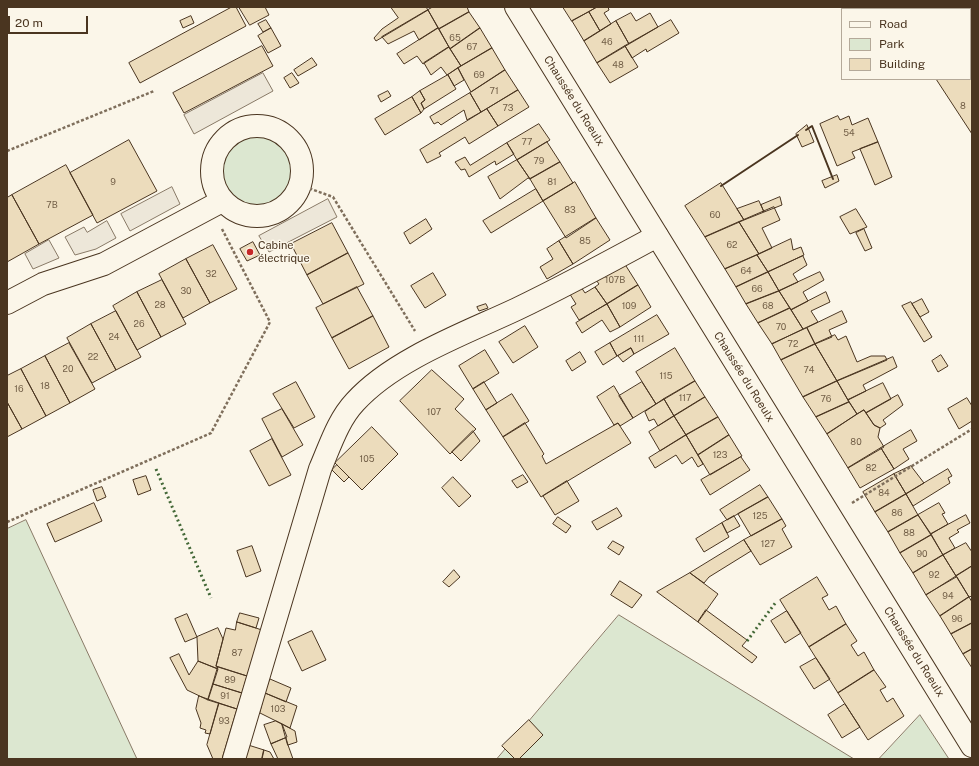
<!DOCTYPE html>
<meta charset="utf-8">
<style>
body{margin:0}
#map{position:relative;width:979px;height:766px;overflow:hidden;background:#fbf6e9;font-family:"Public Sans",sans-serif}
canvas{display:block}
.frame{position:absolute;inset:0;border:8px solid #4a3520;pointer-events:none}
.legend{position:absolute;left:841px;top:8px;width:130px;height:72px;box-sizing:border-box;background:#fbf6e9;border:1px solid #b4a999;margin:0;padding:5px 7px;list-style:none;font-size:12px;color:#4a3520}
.legend li{display:flex;align-items:center;gap:8px;height:20px}
.legend b{width:20px;border:1px solid #b4a999}
.scale{position:absolute;left:8px;top:16px;width:80px;height:18px;box-sizing:border-box;border:2px solid #4a3520;border-top:0;padding-left:5px;font-size:12px;line-height:14px;white-space:nowrap;color:#4a3520;-webkit-text-stroke:3px #fbf6e9;paint-order:stroke}
</style>
<div id="map">
<canvas width="979" height="766"></canvas>
<div class="frame"></div>
<ul class="legend">
<li><b style="height:5px;background:#fbf6e9"></b>Road</li>
<li><b style="height:11px;background:#dce7d0"></b>Park</li>
<li><b style="height:11px;background:#ecdcbc"></b>Building</li>
</ul>
<div class="scale">20 m</div>
</div>
<script>
const context = document.querySelector('canvas').getContext('2d');
context.lineJoin = 'round';
function fillPath(path, color) { context.fillStyle = color; context.fill(path, 'evenodd'); }
function strokePath(path, color, width, dash) { context.strokeStyle = color; context.lineWidth = width; context.lineCap = dash ? 'butt' : 'round'; context.setLineDash(dash || []); context.stroke(path); }
function write(font, color, halo, rows, align = 'center') {
  context.font = font + ' "Public Sans",sans-serif'; context.lineWidth = 3; context.setLineDash([]); context.textBaseline = 'middle'; context.strokeStyle = halo; context.fillStyle = color; for (const [text, x, y, turn = 0] of rows) {
    context.save(); context.translate(x, y); context.rotate((+turn || 0) * Math.PI / 180); context.textAlign = isNaN(turn) ? turn : align; if (halo) context.strokeText(text, 0, 0); context.fillText(text, 0, 0); context.restore();
  }
}
const green = new Path2D(`
 M219 171a38 38 0 1 1 76 0a38 38 0 1 1-76 0Z
 M26,520l111,239h-130v-230z
 M619,615l235,144h-357z
 M920,715l29,44h-70z`);
fillPath(green, '#dce7d0');
strokePath(green, '#887966', 1);
const parking = new Path2D(`
 M263,73l10,18 -79,43 -10,-19z
 M172,187l8,17 -50,27 -9,-17z
 M328,199l9,18 -68,35 -10,-16z
 M107,221l9,17 -20,11 -21,6 -10,-18 19,-10 3,5z
 M49,240l10,18 -26,11 -8,-15z`);
fillPath(parking, '#ede7d9');
strokePath(parking, '#887966', 1);
const building = new Path2D(`
 M232,7h4l10,19 -106,57 -11,-20z
 M239,7h26l4,8 -19,10z
 M391,7h35l2,3 -52,31 -2,-3 8,-9 16,-11z
 M433,7h34l2,5 -30,17 -11,-19z
 M563,7h34l-25,14z
 M597,7h11l1,3 -5,3 7,11 -11,7 -11,-19z
 M428,10l10,18 -19,12 -5,-9 -26,13 -6,-7z
 M469,12l11,16 -30,21 -11,-20z
 M589,12l11,19 -16,10 -12,-20z
 M631,13l5,8 14,-8 8,14 -29,17 -13,-23z
 M191,16l3,7 -11,5 -3,-7z
 M266,20l5,8 -8,4 -5,-8z
 M671,20l8,13 -32,19 -1,-3 -14,9 -7,-12z
 M616,21l13,23 -32,19 -13,-22z
 M271,28l10,18 -13,7 -10,-17z
 M438,28l11,19 -26,17 -6,-8 -13,8 -7,-10z
 M480,28l12,20 -31,18 -11,-17z
 M972,38v96l-36,-55h34v-40z
 M262,46l11,20 -89,47 -11,-20z
 M625,46l13,21 -28,16 -13,-20z
 M449,47l12,19 -14,9 -6,-8 -10,8 -7,-12z
 M492,48l13,22 -34,22 -13,-24z
 M312,58l5,7 -19,11 -4,-6z
 M458,68l6,12 -10,6 -6,-11z
 M505,70l13,20 -37,22 -11,-19z
 M292,73l7,10 -9,5 -6,-10z
 M448,75l8,14 -32,20 -3,-6 4,-3 -5,-9z
 M518,90l11,17 -31,19 -11,-17z
 M388,91l3,5 -10,6 -3,-6z
 M420,91l5,9 -4,3 3,6 -3,4 -9,-16z
 M470,93l11,19 -14,8 -3,-10 -23,15 -3,-3 -4,2 -4,-7z
 M412,97l9,16 -36,22 -10,-16z
 M487,109l11,17 -29,18 -4,-7 -26,16 2,3 -14,7 -7,-13z
 M838,116l2,4 9,-4 3,9 16,-7 10,24 -26,10 3,6 -18,8 -17,-42z
 M539,124l11,16 -33,20 -10,-17z
 M807,125l7,17 -12,5 -6,-13z
 M129,140l28,51 -60,32 -27,-50z
 M547,142l13,20 -30,17 -13,-19z
 M878,142l14,35 -17,8 -15,-36z
 M507,143l7,11 -18,11 -1,-4 -26,16 -4,-8 -4,1 -6,-8 10,-5 5,8z
 M517,160l13,19 -2,-1 -28,21 -12,-22z
 M560,162l13,21 -30,18 -13,-22z
 M66,165l27,50 -54,29 -27,-49z
 M837,175l2,6 -14,7 -3,-7z
 M575,182l21,36 -30,20 -23,-37z
 M721,183l23,37 -39,17 -20,-31z
 M536,189l7,12 -52,32 -8,-12z
 M12,195l27,49 -32,18v-64z
 M780,197l2,8 -18,7 -3,-7z
 M759,201l5,11 -20,8 -7,-11z
 M774,207l6,13 -18,8 10,20 -13,6 -20,-32z
 M856,209l11,18 -17,7 -10,-17z
 M596,218l14,22 -37,24 -14,-23z
 M426,219l6,10 -22,15 -6,-11z
 M739,222l20,32 -34,15 -20,-32z
 M332,223l16,30 -41,22 -16,-31z
 M864,229l8,19 -7,3 -9,-18z
 M791,239l2,11 8,-3 3,8 -36,17 -11,-17z
 M559,241l14,23 -26,15 -7,-12 13,-8 -6,-10z
 M253,242l7,13 -13,6 -7,-12z
 M213,245l24,44 -27,14 -24,-44z
 M348,253l16,31 -41,20 -16,-29z
 M757,255l11,17 -32,15 -11,-18z
 M803,256l4,9 -14,9 5,8 -19,9 -11,-19z
 M621,258l17,27 -31,19 -12,-17 4,-3 -6,-8z
 M186,259l24,44 -27,15 -24,-44z
 M768,272l11,19 -33,13 -10,-17z
 M820,272l4,8 -21,12 5,9 -17,9 -12,-19z
 M433,273l13,22 -21,13 -14,-22z
 M162,280l24,44 -25,13 -24,-45z
 M579,284l6,9 10,-6 12,17 -28,16 -8,-13 5,-3 -8,-13z
 M638,285l13,22 -31,20 -13,-23z
 M357,287l16,29 -41,22 -16,-30z
 M779,291l11,17 -32,15 -12,-19z
 M137,292l24,45 -24,13 -24,-44z
 M826,292l4,10 -19,9 7,11 -15,7 -12,-19z
 M922,299l7,13 -9,5 -8,-13z
 M911,302l21,35 -8,5 -22,-36z
 M486,304l2,4 -9,3 -2,-4z
 M607,304l13,23 -10,5 -8,-12 -20,13 -6,-10z
 M790,308l13,21 -31,15 -14,-21z
 M116,311l25,46 -25,13 -25,-46z
 M842,311l5,11 -18,8 3,7 -17,7 -8,-16z
 M657,315l12,19 -35,20 -3,-6 -14,8 -7,-13z
 M373,316l16,31 -40,22 -17,-31z
 M91,324l25,46 -24,13 -25,-45z
 M525,326l13,21 -25,16 -14,-21z
 M807,328l8,16 -34,16 -9,-16z
 M835,335l3,5 8,-4 11,26 14,-6h14l2,4 -50,21 -22,-37z
 M69,343l26,46 -25,14 -25,-47z
 M610,343l7,13 -14,9 -8,-13z
 M815,344l22,37 -34,16 -22,-37z
 M631,348l3,6 -11,8 -5,-6z
 M675,348l20,33 -39,23 -20,-32z
 M485,350l14,23 -26,16 -14,-23z
 M580,352l6,10 -14,9 -6,-10z
 M941,355l7,11 -10,6 -6,-11z
 M45,356l25,47 -24,13 -25,-47z
 M893,357l4,10 -34,18 3,6 -18,9 -11,-19z
 M21,369l25,47 -24,13 -15,-27v-26z
 M432,370l32,29 -9,10 21,20 -26,25 -50,-53z
 M695,381l10,16 -31,19 -10,-17z
 M837,381l12,21 -33,15 -13,-20z
 M296,382l19,35 -21,11 -21,-34z
 M484,382l13,21 -11,7 -13,-21z
 M642,382l14,22 -23,14 -14,-22z
 M883,383l8,16 -25,14 -2,-3 -7,4 -9,-14z
 M614,386l19,32 -13,8 -2,-3 -4,2 -17,-28z
 M512,394l17,27 -26,16 -17,-27z
 M898,395l5,10 -20,15 3,4 -6,4 -6,-3 -8,-12z
 M705,397l13,20 -32,18 -12,-19z
 M967,398l5,8v15l-13,8 -11,-20z
 M664,399l10,17 -16,10 -4,-7 -5,2 -4,-9z
 M7,402l15,27 -15,8z
 M849,402l8,12 -30,20 -11,-17z
 M282,409l21,36 -21,12 -20,-38z
 M864,410l10,15 6,3 -2,9 6,10 -36,21 -21,-34z
 M674,416l12,19 -26,16 -11,-19z
 M718,417l11,18 -31,20 -12,-20z
 M525,423l19,31 -2,2 4,8 72,-41 13,20 -90,54 -38,-60z
 M372,427l26,27 -36,36 -27,-27z
 M911,430l6,11 -14,8 6,10 -15,10 -13,-21z
 M473,431l7,10 -19,20 -9,-9z
 M686,435l17,29 -5,3 -6,-10 -10,7 -6,-9 -21,13 -6,-10z
 M729,435l13,21 -32,19 -12,-20z
 M272,439l19,36 -22,11 -19,-35z
 M881,448l13,21 -34,19 -12,-20z
 M741,457l9,13 -40,25 -9,-15z
 M337,465l12,12 -5,5 -12,-12z
 M911,466l13,17 -18,11 -12,-20z
 M948,469l4,7 -4,2 2,5 -37,23 -7,-12z
 M894,474l12,20 -31,18 -12,-20z
 M523,475l5,7 -11,6 -5,-7z
 M146,476l5,14 -13,5 -5,-15z
 M453,477l18,19 -12,11 -17,-19z
 M567,481l12,20 -24,14 -12,-19z
 M760,485l8,12 -41,23 -7,-10z
 M102,487l4,10 -9,4 -4,-11z
 M906,494l12,21 -30,17 -13,-20z
 M768,497l14,22 -31,17 -13,-22z
 M94,503l8,18 -47,21 -8,-18z
 M939,503l6,10 -3,1 6,10 -17,10 -13,-19z
 M617,508l5,8 -25,14 -5,-8z
 M918,515l13,20 -31,18 -12,-21z
 M966,515l4,8 -13,7 2,2 -10,6 6,10 -12,7 -12,-21z
 M734,516l6,10 -13,7 -5,-10z
 M558,517l13,9 -5,7 -13,-9z
 M782,519l4,7 -4,3 10,18 -32,18 -16,-25z
 M722,523l7,14 -25,15 -8,-13z
 M931,535l12,20 -30,18 -13,-20z
 M744,540l7,11 -42,26 -5,6 -14,-10z
 M613,541l11,6 -5,8 -11,-7z
 M966,543l6,9v14l-16,10 -13,-21z
 M252,546l9,25 -15,6 -9,-26z
 M943,555l13,21 -30,19 -13,-22z
 M972,566v30l-3,1 -13,-21z
 M454,570l6,7 -11,10 -6,-5z
 M690,573l28,21 -20,28 -41,-30z
 M817,577l11,18 -6,3 7,12 7,-4 10,18 -37,23 -29,-47z
 M957,577l12,20 -29,19 -14,-21z
 M620,581l22,14 -10,13 -21,-13z
 M969,597l3,5v21l-21,11 -11,-18z
 M706,610l41,30 -5,6 15,11 -5,6 -54,-41z
 M787,611l14,22 -16,10 -14,-22z
 M240,613l19,5 -3,10 -19,-6z
 M187,614l10,23 -12,5 -10,-23z
 M237,622l25,8 -15,46 -31,-10 10,-38 9,2z
 M972,623v26l-9,5 -12,-20z
 M846,624l11,17 -6,4 7,11 6,-4 10,18 -36,23 -29,-46z
 M218,628l5,11 -7,27 2,3 -20,-8 -1,-24z
 M312,631l14,29 -24,11 -14,-29z
 M972,649v19l-9,-14z
 M179,654l10,21 9,-14 20,8 -10,31 -21,-10 -17,-32z
 M816,658l14,21 -16,10 -14,-22z
 M218,667l29,9 -5,17 -29,-9z
 M874,670l12,17 -6,3 7,12 6,-4 11,18 -36,24 -30,-47z
 M270,679l21,9 -5,14 -21,-9z
 M213,684l29,9 -5,16 -29,-9z
 M265,693l32,13 -7,22 -30,-15z
 M199,696l20,7 -9,31 -5,-1 1,-3 -6,-2 1,-5 -5,-14z
 M219,703l18,6 -15,50h-9l-6,-14z
 M845,704l15,23 -18,11 -14,-23z
 M529,720l14,15 -24,24h-4l-13,-13z
 M276,721l6,3 5,13 -16,7 -7,-19z
 M282,724l13,7 2,11 -9,3z
 M286,738l2,7 5,14h-15l-7,-15z
 M245,744l19,6 -2,9h-21z
 M264,750l6,2 4,7h-12z`);
fillPath(building, '#ecdcbc');
strokePath(building, '#4a3520', 1);
const minor = new Path2D(`
 M212 171a45 45 0 1 1 90 0a45 45 0 1 1-90 0Z
 M7,303l36,-19 61,-20 118,-63
 M234,759l86,-290c10,-23 18,-49 35,-67 39,-43 111,-69 162,-93 48,-23 94,-48 140,-73`);
const primary = new Path2D(`
 M516,7l456,739`);
strokePath(minor, '#4a3520', 24);
strokePath(primary, '#4a3520', 24);
strokePath(new Path2D(`
 M7,151l147,-60
 M300,185l33,12 82,134
 M852,503l120,-74
 M7,522l204,-89 59,-111 -48,-93`), '#7f6f5c', 2.5, [3, 2]);
strokePath(minor, '#fbf6e9', 22);
strokePath(primary, '#fbf6e9', 22);
strokePath(new Path2D(`
 M156,469l55,129
 M747,641l29,-39`), '#436837', 3, [2, 3]);
strokePath(new Path2D(`
 M806,130l6,-4 21,53
 M721,186l77,-51`), '#4a3520', 2);
for (const [x, y, r, color] of [
 [250,252,4,"#c62828"]
]) { const dot = new Path2D(); dot.arc(x, y, r, 0, 2 * Math.PI); context.fillStyle = color; context.fill(dot); strokePath(dot, '#fbf6e9', 1.5); }
write('9px', '#725f47', null, [
 ["65",455,38],
 ["46",607,42],
 ["67",472,47],
 ["48",618,65],
 ["69",479,75],
 ["71",494,91],
 ["8",963,106],
 ["73",508,108],
 ["54",849,133],
 ["77",527,142],
 ["79",539,161],
 ["9",113,182],
 ["81",552,182],
 ["7B",52,205],
 ["83",570,210],
 ["60",715,215],
 ["85",585,241],
 ["62",732,245],
 ["64",746,271],
 ["32",211,274],
 ["107B",615,280],
 ["66",757,289],
 ["30",186,291],
 ["28",160,305],
 ["109",629,306],
 ["68",768,306],
 ["26",139,324],
 ["70",781,327],
 ["24",114,337],
 ["111",639,339],
 ["72",793,344],
 ["22",93,357],
 ["20",68,369],
 ["74",809,370],
 ["115",666,376],
 ["18",45,386],
 ["16",19,389],
 ["117",685,398],
 ["76",826,399],
 ["107",434,412],
 ["80",856,442],
 ["123",720,455],
 ["105",367,459],
 ["82",871,468],
 ["84",884,493],
 ["86",897,513],
 ["125",760,516],
 ["88",909,533],
 ["127",768,544],
 ["90",922,554],
 ["92",934,575],
 ["94",948,596],
 ["96",957,619],
 ["87",237,653],
 ["89",230,680],
 ["91",225,696],
 ["103",278,709],
 ["93",224,721]
]);
write('11px', '#4a3520', '#fbf6e9', [
 ["Chaussée du Roeulx",574,101,58],
 ["Chaussée du Roeulx",744,377,58],
 ["Chaussée du Roeulx",914,652,58]
]);
write('11px', '#4a3520', '#fbf6e9', [
 ["Cabine",258,246],
 ["électrique",258,259]
], 'left');
</script>
